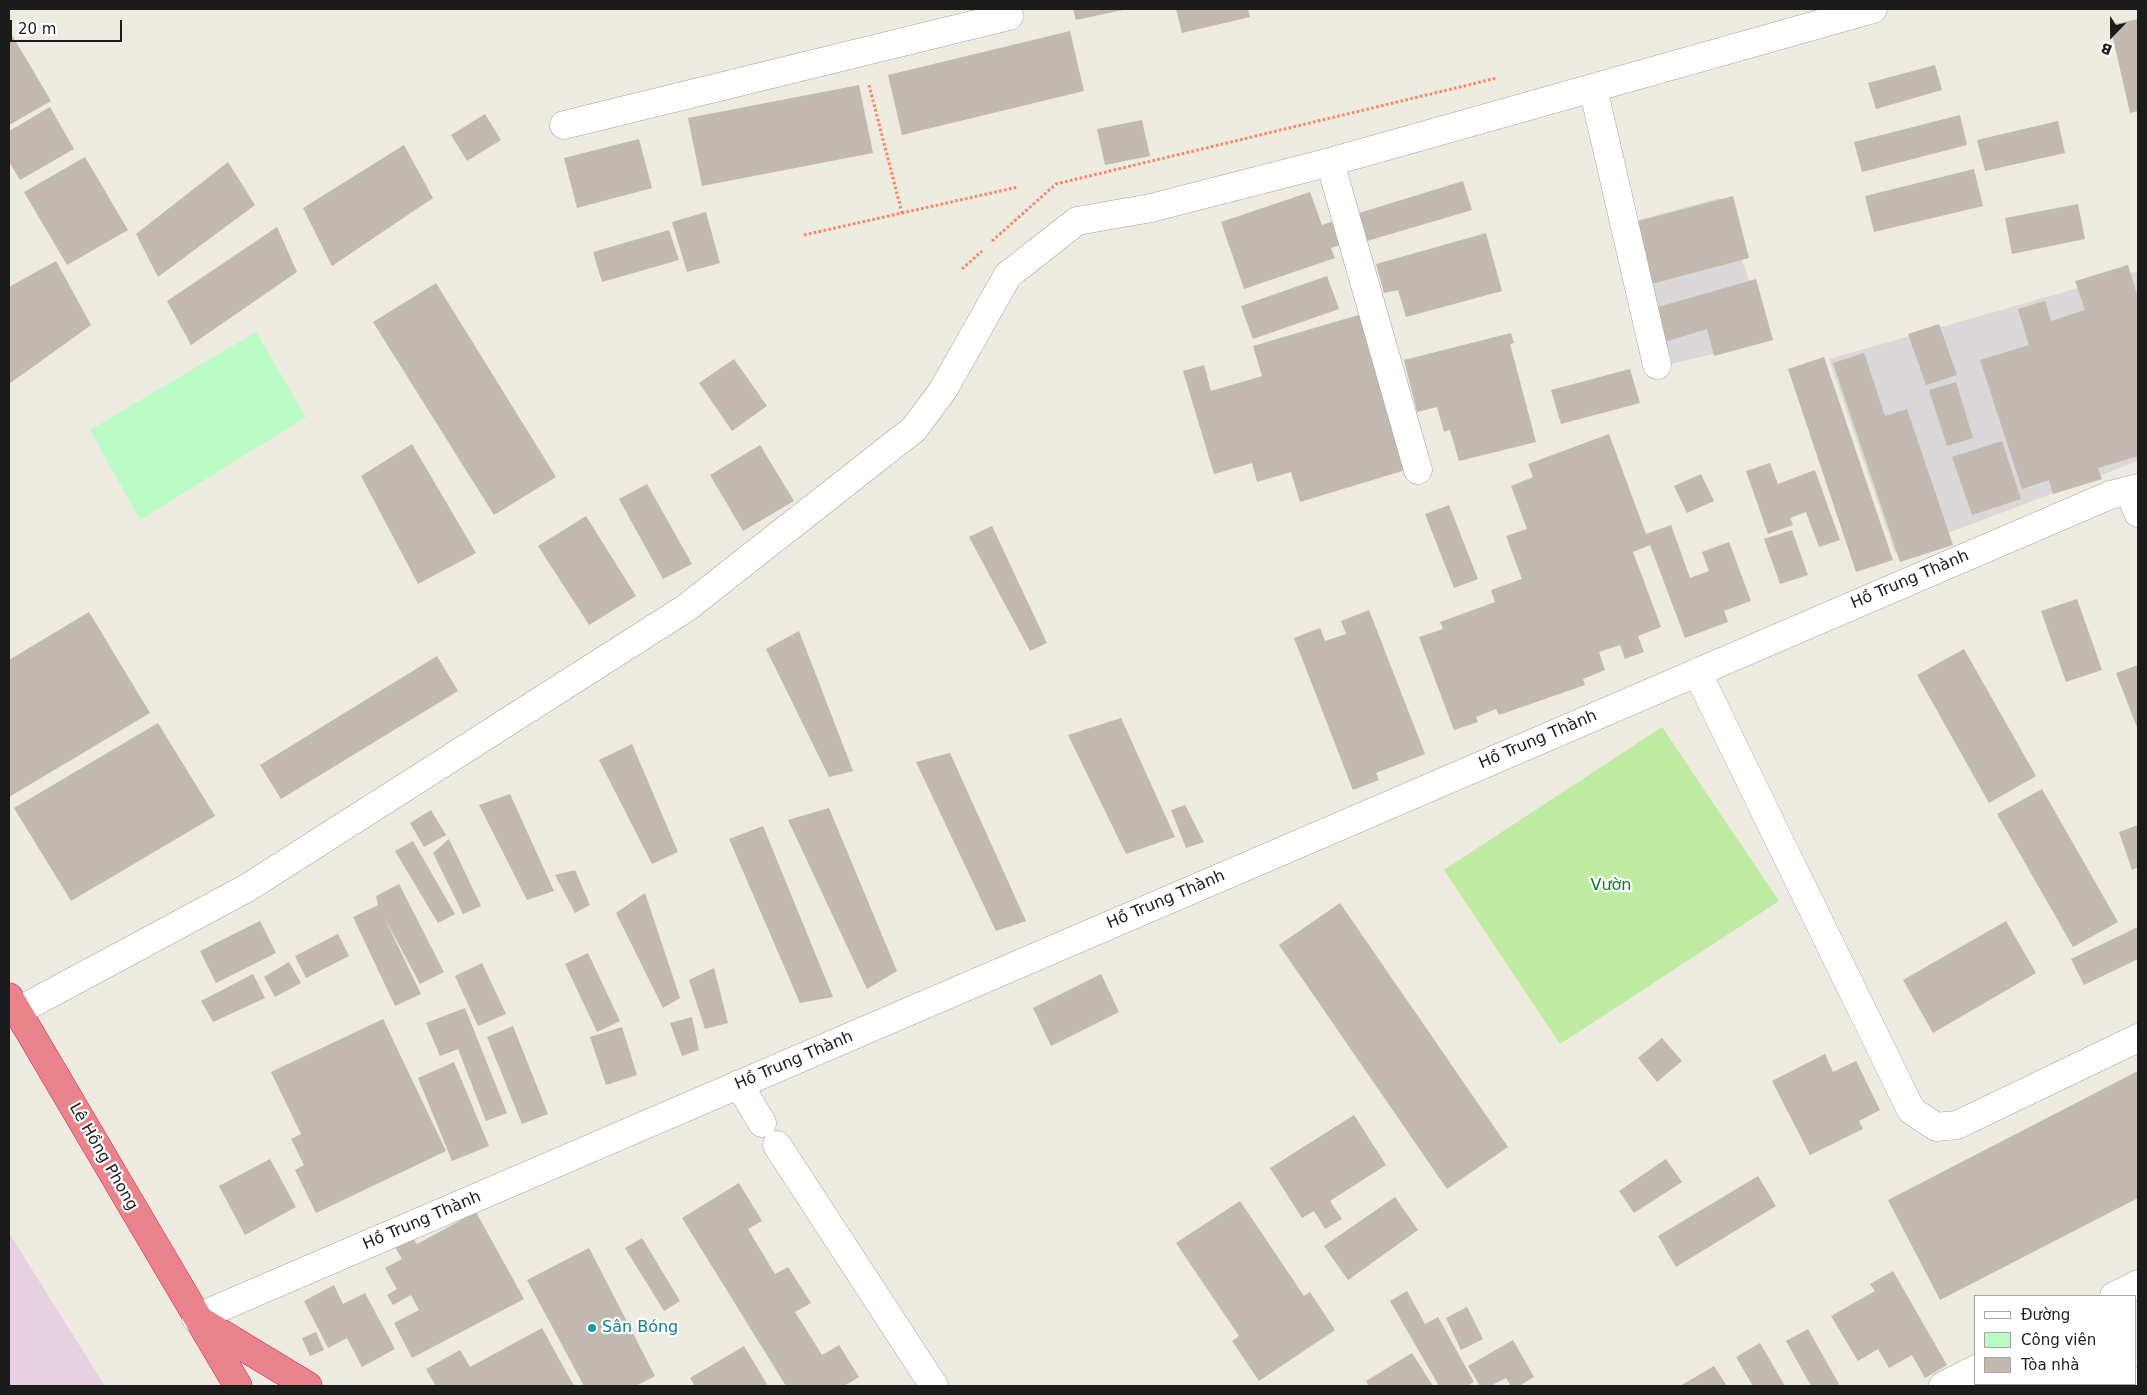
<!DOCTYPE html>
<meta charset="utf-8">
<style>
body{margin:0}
#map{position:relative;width:2147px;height:1395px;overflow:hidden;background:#eeebe0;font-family:"DejaVu Sans",sans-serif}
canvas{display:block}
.frame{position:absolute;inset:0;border:10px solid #1b1b1b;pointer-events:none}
.legend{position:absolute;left:1974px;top:1295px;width:162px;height:90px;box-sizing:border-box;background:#fff;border:1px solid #a4a4a4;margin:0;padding:6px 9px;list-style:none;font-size:15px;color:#1b1b1b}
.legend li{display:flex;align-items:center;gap:10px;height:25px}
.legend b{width:25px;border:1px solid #a4a4a4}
.north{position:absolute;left:2087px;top:10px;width:50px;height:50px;-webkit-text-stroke:4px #fff;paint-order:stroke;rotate:202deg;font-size:14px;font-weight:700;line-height:20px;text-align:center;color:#1b1b1b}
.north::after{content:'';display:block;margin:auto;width:18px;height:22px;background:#1b1b1b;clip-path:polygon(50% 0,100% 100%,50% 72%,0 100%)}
.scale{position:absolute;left:10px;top:20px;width:112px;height:22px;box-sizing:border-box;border:2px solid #1b1b1b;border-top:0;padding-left:6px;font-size:15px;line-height:18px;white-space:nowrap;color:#1b1b1b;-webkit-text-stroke:4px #fff;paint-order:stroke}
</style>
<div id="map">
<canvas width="2147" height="1395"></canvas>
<div class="frame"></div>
<ul class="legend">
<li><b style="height:6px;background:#fff"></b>Đường</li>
<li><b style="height:14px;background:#bafbc6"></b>Công viên</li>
<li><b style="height:14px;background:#c2b9b0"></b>Tòa nhà</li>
</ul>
<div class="north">B</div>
<div class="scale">20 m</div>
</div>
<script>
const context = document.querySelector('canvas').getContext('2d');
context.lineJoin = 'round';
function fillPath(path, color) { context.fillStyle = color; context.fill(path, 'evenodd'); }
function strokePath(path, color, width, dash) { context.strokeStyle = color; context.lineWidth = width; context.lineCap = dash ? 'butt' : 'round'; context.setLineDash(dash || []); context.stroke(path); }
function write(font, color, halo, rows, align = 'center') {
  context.font = font + ' "DejaVu Sans",sans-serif'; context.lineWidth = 4.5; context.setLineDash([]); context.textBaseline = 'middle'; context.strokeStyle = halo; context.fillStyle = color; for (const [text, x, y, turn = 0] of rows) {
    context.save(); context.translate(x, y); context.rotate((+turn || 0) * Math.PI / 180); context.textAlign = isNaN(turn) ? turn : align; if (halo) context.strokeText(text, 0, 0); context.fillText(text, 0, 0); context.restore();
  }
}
fillPath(new Path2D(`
 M1720,198l50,142 -99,24 -33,-144z
 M2138,271v190l-243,92 -66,-194z`), '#dad8d8');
fillPath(new Path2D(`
 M9,1233l96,153h-96z`), '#e7d2e1');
fillPath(new Path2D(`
 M1662,727l117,174 -219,143 -116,-174z`), '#bfeba3');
fillPath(new Path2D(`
 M256,332l50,85 -166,103 -50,-90z`), '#bafbc6');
fillPath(new Path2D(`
 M1073,9h50v1l-47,10z
 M1176,9h72l2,8 -68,16z
 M2138,19v92l-8,2 -20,-88z
 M9,30l42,71 -42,24z
 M1070,31l14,60 -182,44 -14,-60z
 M1935,65l7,25 -66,19 -8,-26z
 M859,85l14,68 -171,33 -14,-68z
 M50,107l24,42 -54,31 -11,-18v-31z
 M485,114l16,26 -34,21 -16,-26z
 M1960,115l7,30 -105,27 -8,-30z
 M1142,120l8,36 -45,9 -8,-36z
 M2058,121l7,32 -80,18 -8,-31z
 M639,139l13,49 -75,20 -13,-50z
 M404,145l29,53 -101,68 -29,-58z
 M85,157l43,73 -61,35 -43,-73z
 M228,162l27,43 -97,72 -22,-43z
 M1974,169l9,37 -109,26 -9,-36z
 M1463,181l9,29 -105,31 -8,-28z
 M1310,192l12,33 15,-5 8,23 -14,5 4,10 -91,31 -23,-67z
 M1733,196l16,62 -101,27 -17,-62z
 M2078,204l7,35 -73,15 -7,-36z
 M706,212l14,51 -33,9 -15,-50z
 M277,227l20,45 -106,73 -24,-44z
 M669,230l10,30 -77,22 -9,-30z
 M1486,233l16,58 -96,26 -8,-27 -14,3 -8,-29z
 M56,261l35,64 -82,59v-97z
 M2128,265l10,33v158l-40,12 4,11 -49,15 -4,-14 -27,9 -42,-129 49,-15 -11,-36 27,-8 6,20 34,-11 -10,-29z
 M1327,276l12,33 -86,30 -12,-33z
 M1756,279l17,61 -59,16 -7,-27 -46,14 -10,-34z
 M436,283l120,194 -62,38 -121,-193z
 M1362,314l47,155 -109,33 -9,-30 -34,10 -5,-19 -38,11 -31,-103 21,-6 7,26 51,-15 -9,-30z
 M1939,324l18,51 -31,10 -18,-51z
 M1511,333l3,10 -4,1 26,98 -77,19 -9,-31 -6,2 -7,-25 -20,5 -13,-52z
 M1864,353l21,63 22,-7 46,136 -53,17 -67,-199z
 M1824,357l69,203 -37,12 -68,-203z
 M734,359l33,47 -35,25 -33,-48z
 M1630,369l10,34 -79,21 -10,-34z
 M1956,382l17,56 -26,8 -18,-56z
 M1609,434l37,100 25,-9 19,53 19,-7 -7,-19 27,-10 22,59 -27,10 4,11 -43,16 -35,-93 -17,7 28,75 -23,9 6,16 -19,7 -5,-14 -21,7 6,18 -22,9 2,6 -86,30 -3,-6 -20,8 2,5 -24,8 -35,-93 24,-8 -3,-7 55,-20 -4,-12 31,-11 -16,-43 21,-7 -16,-43 22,-9 -5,-13z
 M2002,441l19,58 -49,16 -20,-58z
 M412,444l64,109 -58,31 -57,-108z
 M760,445l34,56 -51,30 -33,-56z
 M1770,463l8,21 37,-14 25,70 -21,7 -13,-35 -16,6 3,7 -25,9 -22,-63z
 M1701,474l13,27 -27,12 -13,-27z
 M647,484l45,80 -29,15 -44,-80z
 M1449,505l29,74 -24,9 -29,-74z
 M586,516l50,80 -47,29 -51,-79z
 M992,526l55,117 -17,8 -61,-114z
 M1792,530l16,45 -28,9 -16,-45z
 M2077,599l25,71 -36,12 -25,-71z
 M1369,610l56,144 -49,19 3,7 -26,10 -59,-152 26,-10 5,13 21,-7 -5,-13z
 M89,612l61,101 -141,84v-137z
 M799,631l54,140 -24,6 -63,-128z
 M1964,649l72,127 -47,27 -72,-128z
 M437,656l21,35 -177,108 -21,-34z
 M2138,665v65l-22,-57z
 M1121,718l54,119 -49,17 -58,-119z
 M158,723l57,93 -144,85 -57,-93z
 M632,744l46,108 -26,12 -53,-104z
 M950,753l76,168 -30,10 -80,-169z
 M2042,789l76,133 -45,25 -76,-133z
 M510,794l44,97 -27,9 -48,-95z
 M1185,805l19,37 -18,6 -15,-38z
 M829,808l68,163 -30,18 -79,-169z
 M431,810l15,25 -22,12 -14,-24z
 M2138,825v42l-6,3 -13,-38z
 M763,826l70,171 -33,6 -71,-164z
 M449,839l32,67 -18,8 -30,-61z
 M413,841l42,73 -17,9 -43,-72z
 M575,870l15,35 -15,8 -20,-38z
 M399,884l45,88 -24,12 -36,-67 37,77 -26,12 -42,-89 25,-12 -2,-9z
 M645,893l35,105 -17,10 -47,-95z
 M1340,903l168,244 -61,42 -168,-244z
 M260,921l16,32 -60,30 -16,-32z
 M2006,921l30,52 -103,60 -30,-53z
 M2138,927v32l-54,26 -13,-26z
 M338,934l11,22 -43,22 -11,-22z
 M588,953l32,68 -23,11 -32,-68z
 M289,962l12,21 -26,14 -11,-20z
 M482,963l24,51 -28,12 -23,-50z
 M714,968l14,55 -23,6 -16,-49z
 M253,974l12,24 -52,24 -12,-21z
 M1101,974l18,38 -68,34 -18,-38z
 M465,1008l42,105 -21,8 -28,-72 -18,7 -14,-33z
 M692,1017l7,33 -17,6 -12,-33z
 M383,1019l63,132 -130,62 -21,-43 9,-5 -13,-26 10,-5 -30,-62z
 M513,1026l35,88 -26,10 -35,-87z
 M622,1027l15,48 -31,10 -16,-48z
 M1662,1038l20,23 -25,21 -19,-24z
 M1825,1054l8,18 23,-11 24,49 -21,11 4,8 -53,26 -38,-74z
 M454,1062l35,84 -37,15 -34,-83z
 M2138,1071v127l-198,102 -52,-100z
 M1354,1115l32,50 -56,36 12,18 -17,10 -11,-18 -12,7 -32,-50z
 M270,1159l26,48 -51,28 -26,-49z
 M1666,1159l16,23 -48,31 -15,-22z
 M1758,1176l18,30 -100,61 -18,-31z
 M739,1183l23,38 -14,8 27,45 13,-7 23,36 -16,9 27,43 17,-10 20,32 -15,9h-58l-104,-168z
 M1395,1197l23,33 -70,50 -24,-34z
 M1240,1201l64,95 6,-4 25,38 -76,51 -27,-40 7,-5 -63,-93z
 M476,1212l48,87 -112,59 -18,-35 25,-13 -8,-15 -18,10 -6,-10 10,-6 -12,-21 17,-9 -7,-12 18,-9 4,6z
 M642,1238l38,63 -16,10 -39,-63z
 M589,1248l66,128 -19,10h-52l-57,-106z
 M1893,1271l54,94 -22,13 -13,-23 -23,13 -11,-19 -20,12 -27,-45 44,-25 -5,-7z
 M334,1285l9,19 22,-11 30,56 -33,18 -15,-29 -19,10 -24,-47z
 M1407,1291l18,33 13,-7 36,65 -8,4h-27l-49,-85z
 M1467,1307l16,32 -22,11 -15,-32z
 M542,1328l32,58h-138l-10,-17 34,-19 10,17z
 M1808,1329l32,57h-29l-25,-45z
 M316,1332l8,18 -14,6 -8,-18z
 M1513,1340l21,37 -15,9h-8l-5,-8 -16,8h-10l-12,-20z
 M1760,1343l25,43h-32l-17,-29z
 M744,1346l24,40h-73l-5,-8z
 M1412,1353l21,33h-64l-3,-5z
 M1714,1366l13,20h-47z
 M2090,1384h29l2,2h-30z`), '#c2b9b0');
const minor = new Path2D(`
 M1593,88l64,277
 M564,125l445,-109 -1,-7
 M1330,162l88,308
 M2129,490l9,23
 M1697,672l214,438 25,17 21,-2 181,-87
 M18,1011l229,-123 439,-280 228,-179 29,-39 65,-115 69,-54 74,-13 179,-46 543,-153
 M739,1084l23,39
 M777,1145l157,241
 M2114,1296l24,-12
 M196,1318l1914,-823 28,-7
 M2136,1382l2,4
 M1943,1386l33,-17`);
const highway = new Path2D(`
 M9,997l229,389
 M199,1320l109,66`);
strokePath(minor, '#a2a2a2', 29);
strokePath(highway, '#dc1d4b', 29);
strokePath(new Path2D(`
 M869,85l33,128
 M804,235l214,-48
 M992,241l64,-57 441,-106
 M962,269l20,-18`), '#ff8160', 3, [2.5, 2.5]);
strokePath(minor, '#fff', 28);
strokePath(highway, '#e9848c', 28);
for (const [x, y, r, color] of [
 [592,1328,5,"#0f9aa8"]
]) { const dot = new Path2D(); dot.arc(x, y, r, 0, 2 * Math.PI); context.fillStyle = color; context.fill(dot); strokePath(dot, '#fff', 2); }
write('16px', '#1b1b1b', '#fff', [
 ["Hồ Trung Thành",1910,580,-23],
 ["Hồ Trung Thành",1538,740,-23],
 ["Hồ Trung Thành",1166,900,-23],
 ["Hồ Trung Thành",794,1061,-23],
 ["Lê Hồng Phong",103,1157,60],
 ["Hồ Trung Thành",422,1221,-23]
]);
write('16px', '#077c1d', '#fff', [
 ["Vườn",1611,886]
]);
write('16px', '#0d838f', '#fff', [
 ["Sân Bóng",602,1328]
], 'left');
</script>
